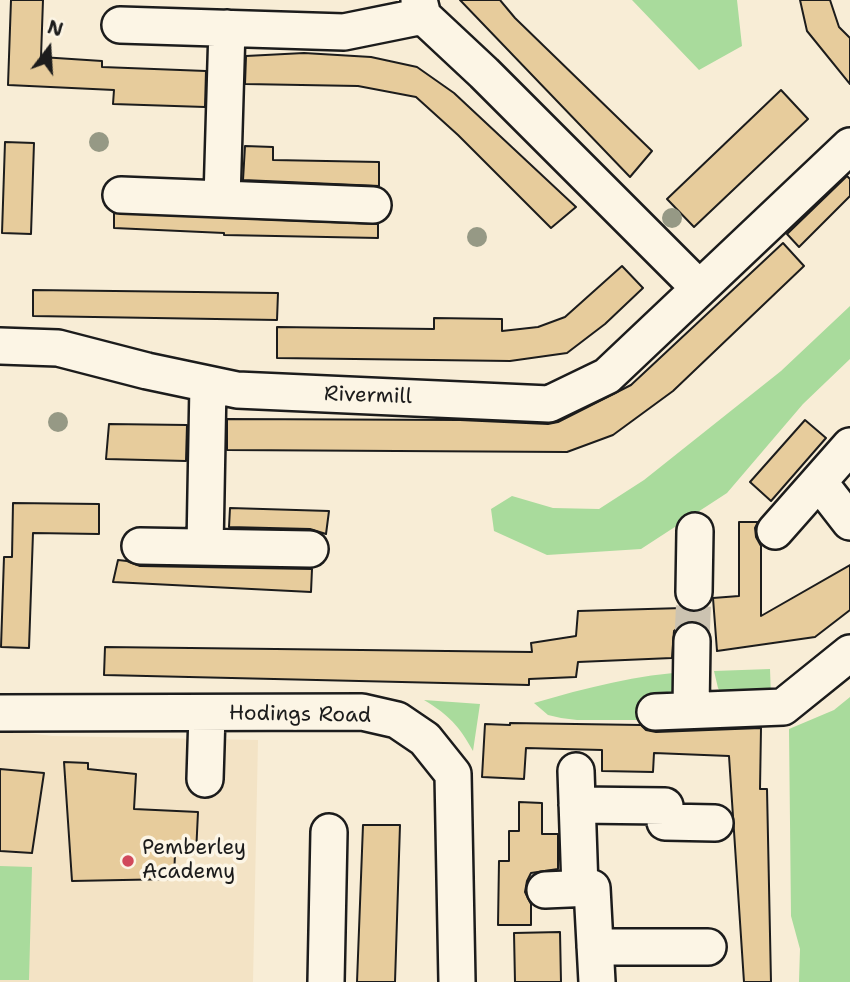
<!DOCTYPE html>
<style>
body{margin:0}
#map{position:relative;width:850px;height:982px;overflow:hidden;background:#f8edd6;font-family:"Shantell Sans",sans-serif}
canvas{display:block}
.north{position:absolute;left:14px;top:14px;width:70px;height:70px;-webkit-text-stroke:5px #fcf5e5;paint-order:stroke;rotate:17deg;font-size:19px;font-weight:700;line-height:28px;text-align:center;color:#1c1c1c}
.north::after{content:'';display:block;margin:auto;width:24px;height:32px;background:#1c1c1c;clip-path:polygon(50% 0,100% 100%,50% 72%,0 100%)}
</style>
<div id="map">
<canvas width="850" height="982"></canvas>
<div class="north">N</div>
</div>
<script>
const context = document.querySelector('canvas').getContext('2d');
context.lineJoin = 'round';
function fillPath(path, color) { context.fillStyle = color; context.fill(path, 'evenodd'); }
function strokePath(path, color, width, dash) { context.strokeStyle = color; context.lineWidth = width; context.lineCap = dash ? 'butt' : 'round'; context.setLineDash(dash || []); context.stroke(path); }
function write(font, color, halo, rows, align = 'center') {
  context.font = font + ' "Shantell Sans",sans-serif'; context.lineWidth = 7; context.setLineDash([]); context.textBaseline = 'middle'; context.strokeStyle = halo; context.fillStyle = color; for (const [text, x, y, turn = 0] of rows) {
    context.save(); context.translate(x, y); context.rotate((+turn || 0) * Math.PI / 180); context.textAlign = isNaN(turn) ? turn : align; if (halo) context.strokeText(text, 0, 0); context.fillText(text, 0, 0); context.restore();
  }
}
fillPath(new Path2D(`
 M0,730l53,6 205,4 -5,242h-253z`), '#f3e3c5');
fillPath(new Path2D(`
 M632,0h105l5,46 -43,24z
 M850,306v53l-47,45 -76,89 -86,56 -94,6 -53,-24 -3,-22 21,-13 41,12 46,1 45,-29 137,-109z
 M770,669l1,28 -48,-1 -5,-8 -4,-17z
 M691,672l-7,20 -39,28h-68l-16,-2 -13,-3 -14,-12c52,-15 104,-29 157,-31z
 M850,697v285h-51l1,-33 -9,-33 -2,-187 45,-19z
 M424,700l56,4 -7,47c-14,-25 -24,-36 -49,-51z
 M0,866l32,1 -3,113h-29z`), '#a9db9c');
const building = new Path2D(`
 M11,0h32l-2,57 61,4v6l104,4 -1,36 -92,-3 1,-14 -106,-5z
 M460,0h40l15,18 137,133 -22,26z
 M800,0h30l9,27 11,11v46l-43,-53z
 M304,53l67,4 46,10 37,26 122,114 -25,21 -93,-93 -42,-38 -58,-11 -113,-2 1,-28z
 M781,90l27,29 -114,108 -27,-28z
 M5,142l29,1 -3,91 -29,-1z
 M245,146l28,1v13l106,2v24l-136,-6z
 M847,176l3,3v17l-51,51 -12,-13z
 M114,213l264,11v14l-154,-3v-2l-110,-5z
 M783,243l21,23 -131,125 -60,44 -46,17 -340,-2v-31l233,1 88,4 10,-2 73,-37z
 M622,266l21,22 -38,36 -38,29 -57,8 -233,-3v-31l157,2v-11l68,1v12l36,-4 27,-10z
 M33,290l245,3 -1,27 -244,-4z
 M805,420l21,18 -55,63 -21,-19z
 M109,424l78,1 -1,36 -80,-2z
 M13,503l86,1v30l-66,-1 -4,115 -28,-1 3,-90h8z
 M230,508l99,3 -3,23 -16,-5 -81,-2z
 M739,522h19l-3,6 1,9 5,9v70l89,-51v45l-35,27 -98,14 -4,-53 26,-2z
 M118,560l9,1 13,5 172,3 -1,23 -198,-10z
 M683,608l10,4 -2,9 -9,3 -8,7 -2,27 -94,4 -2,15 -47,2v6l-425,-10 1,-28 427,5 -1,-9 45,-7 2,-25z
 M510,723l131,2 5,5 10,2 105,-4 -1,61h7l4,193h-27l-15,-226 -75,-3 -1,19 -51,-1v-21l-76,-2 -2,31 -42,-2 3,-53 25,1z
 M64,762l24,1v6l48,5 -2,35 64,3 -2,42 -21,-1 -1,26 -102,2z
 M0,769l44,4 -12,80 -32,-2z
 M519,802l23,1v31h16v35l-27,4 -4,8 -2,11 6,12v21h-33l1,-64h10v-30h10z
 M363,825h37l-5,157h-38z
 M560,932l1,50h-46l-1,-49z`);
fillPath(building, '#e7cc9c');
strokePath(building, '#1c1c1c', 2);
strokePath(new Path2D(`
 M692,641l2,-49`), '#ccc3b1', 35, [35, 18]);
const minor = new Path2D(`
 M419,0l4,16 61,57 215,215
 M120,25l224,7 79,-16
 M121,195l252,10
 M222,199l5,-171
 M0,346l58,2 89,23 90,19 312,14 58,-28 243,-230
 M819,482l31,40
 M775,531l75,-85
 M140,546l170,3
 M205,547l3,-163
 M694,592l1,-61
 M691,710l1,-69
 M655,712l128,-5 67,-54
 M0,713l362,-1 35,8 28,19 28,35 4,208
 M576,771l4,117
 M205,779l2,-65
 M577,805l88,1v16l50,1
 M545,890l47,-2 5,94
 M595,947h113
 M326,982l3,-150`);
strokePath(minor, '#1c1c1c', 40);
strokePath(minor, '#fcf5e5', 35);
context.fillStyle = '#969985';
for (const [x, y] of [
 [99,142],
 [672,218],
 [477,237],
 [58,422]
]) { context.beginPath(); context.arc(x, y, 10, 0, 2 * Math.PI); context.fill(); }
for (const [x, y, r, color] of [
 [128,861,7,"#d1495b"]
]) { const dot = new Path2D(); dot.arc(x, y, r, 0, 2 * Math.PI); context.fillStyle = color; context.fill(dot); strokePath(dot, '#fcf5e5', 2.5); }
write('21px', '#1c1c1c', '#fcf5e5', [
 ["Rivermill",368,396,2],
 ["Hodings Road",300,715,1]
]);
write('21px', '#1c1c1c', '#fcf5e5', [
 ["Pemberley",142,849],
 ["Academy",142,873]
], 'left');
</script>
